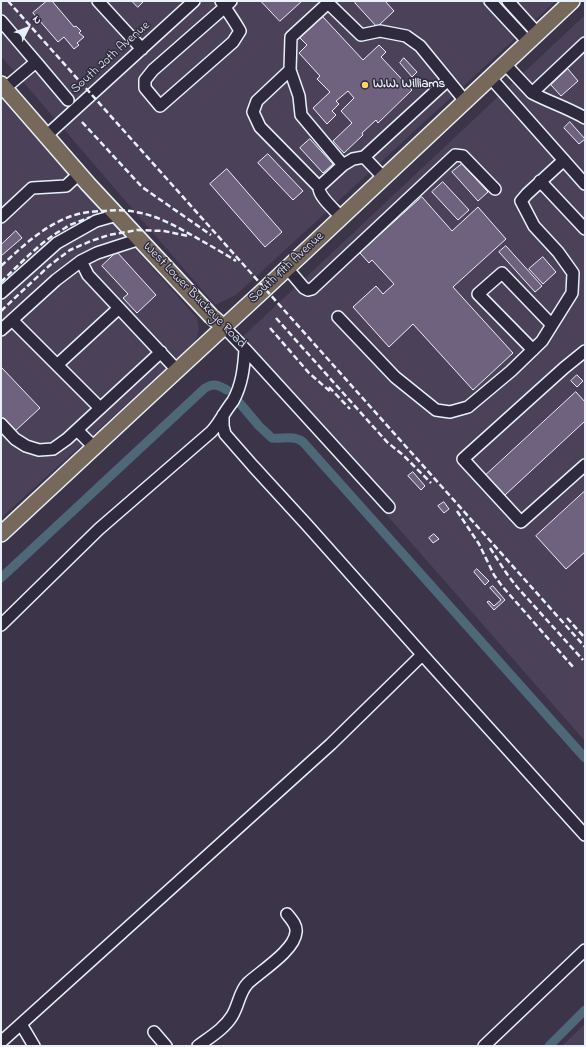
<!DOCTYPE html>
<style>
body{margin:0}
#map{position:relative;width:586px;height:1047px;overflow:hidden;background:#3c354a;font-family:"Indie Flower",sans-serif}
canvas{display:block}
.frame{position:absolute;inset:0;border:2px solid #e8f1f8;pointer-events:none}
.north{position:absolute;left:8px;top:8px;width:40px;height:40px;-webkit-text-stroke:3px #2f2a3d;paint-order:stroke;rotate:48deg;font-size:11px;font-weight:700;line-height:16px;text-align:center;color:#e8f1f8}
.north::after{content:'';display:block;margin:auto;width:14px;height:18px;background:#e8f1f8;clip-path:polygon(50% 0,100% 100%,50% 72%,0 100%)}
</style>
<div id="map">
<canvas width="586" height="1047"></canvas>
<div class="frame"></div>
<div class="north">N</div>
</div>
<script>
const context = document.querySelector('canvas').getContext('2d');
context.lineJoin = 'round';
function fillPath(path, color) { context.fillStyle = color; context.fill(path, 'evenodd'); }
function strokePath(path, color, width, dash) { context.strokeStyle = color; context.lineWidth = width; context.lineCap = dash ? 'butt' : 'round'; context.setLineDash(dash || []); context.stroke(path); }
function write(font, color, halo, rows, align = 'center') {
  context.font = font + ' "Indie Flower",sans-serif'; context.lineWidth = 3; context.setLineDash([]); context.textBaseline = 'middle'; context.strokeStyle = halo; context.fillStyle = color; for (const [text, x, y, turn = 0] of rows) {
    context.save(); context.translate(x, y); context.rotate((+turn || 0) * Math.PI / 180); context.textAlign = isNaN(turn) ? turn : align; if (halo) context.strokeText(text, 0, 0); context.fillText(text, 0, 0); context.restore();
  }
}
fillPath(new Path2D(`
 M1,1h555l-320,294 -21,10 -214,-249z
 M585,15v726l-349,-398z
 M1,98l196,220 2,12 -4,12 -194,176z
 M585,1024v22h-23z`), '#4b425a');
strokePath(new Path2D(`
 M238,401l21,25 13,12c11,1 22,-3 31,4l282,316
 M1,578l204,-190c10,-5 13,-3 22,2
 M549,1046l36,-36`), '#4f6878', 9);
const building = new Path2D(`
 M47,1h5l22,26 2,-1 5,5 -2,2 5,4 -7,6 2,2 -5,4 -10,-12 -6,5 -25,-29z
 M132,1h12l-6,6z
 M261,1h41l-22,20z
 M357,1h28l9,10 -17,16 -22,-24z
 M323,17l40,43 16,-15 7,7 -5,5 31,33 -34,33 -2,-3 -14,13 1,2 -19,18 -11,-12 19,-18 -11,-12 13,-13 -6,-7 -12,10 3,3 -7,7 4,4 -9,9 -14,-16 17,-16 -13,-13 3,-3 -21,-23 8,-8 -7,-7z
 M404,58l13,14 -5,5 -12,-14z
 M568,69l10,12 -17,15 -10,-11z
 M570,122l15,17 -6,5 -15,-16z
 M310,139l23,25 -10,9 -23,-25z
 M268,154l35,37 -10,9 -35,-37z
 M462,164l26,28 -10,9 -26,-29z
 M227,169l55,63 -17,15 -55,-63z
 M443,182l26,28 -11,10 -26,-28z
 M422,197l30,34 26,-24 28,32 -53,48 60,66 -40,37 -60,-66 -24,23 -36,-40 23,-21 7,8 11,-10 -22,-24 -3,3 -9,-10z
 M16,231l6,7 -21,18v-11z
 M506,246l36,40 -7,6 -36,-40z
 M117,252l39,43 -19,18 -14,-15 5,-4 -26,-28z
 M543,257l13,15 -13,12 -14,-15z
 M2,368l38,40 -26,24 -13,-11v-52z
 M577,375l6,6 -6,6 -6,-6z
 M576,392l9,10v19l-80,74 -19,-20z
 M413,472l12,14 -4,4 -13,-14z
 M585,491v61l-19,17 -30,-33z
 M444,502l5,7 -5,4 -6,-7z
 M434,534l5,5 -6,4 -4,-5z
 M477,569l12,12 -4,4 -11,-13z
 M493,586l12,14 -11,10 -7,-8 2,-1 5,5 7,-6 -11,-12z`);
fillPath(building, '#6e627f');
strokePath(building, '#e8f1f8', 1);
const minor = new Path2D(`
 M98,1l44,48
 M221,1c6,10 13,19 19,30l-7,11 -73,64 -15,-18v-8l8,-10 72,-63 6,-6
 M490,1l38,41
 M508,1l29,32
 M1,21l35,41
 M505,64l27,29 53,-50
 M290,70l-33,31 -4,11 7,15 59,60
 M490,77l95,107
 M4,89l32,-27 32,38
 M532,93c17,9 36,15 53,25
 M46,136l148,-135
 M364,157l84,-77
 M384,178l-20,-21 -11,2 -10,6 -42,-50 -2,-19 -9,-26 1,-33 37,-34 33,32 19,-4 26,5 14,10 45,55
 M540,181l45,48
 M1,217l31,-29 34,-2 13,-12
 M341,217c-6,-7 -23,-21 -22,-30l24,-22
 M81,261l7,14 89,95
 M287,268l17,20 4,2 4,-1 143,-134 8,1 32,33
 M1,293l56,-50 39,-22 21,-6
 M338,317l57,60 41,33 14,2 18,-5 43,-36 31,-30 30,-48 1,-20 -15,-21 -24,-26 -13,-25 6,-7 37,-34
 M12,320l88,88
 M224,327l21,22 144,158
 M1,330l55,-50 25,-19 16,-8 43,-14
 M533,350l-55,-56 24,-21 50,52
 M585,351l-21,17 -101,91 58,63 64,-57
 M57,365l62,-57
 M223,415v11l2,8 28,32 54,59 122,137 156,173
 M1,424l14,15 11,7 13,4 14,-1 14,-10 94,-87
 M77,430l17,17
 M1,625l98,-96 112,-97c6,-6 9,-12 13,-18 3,-5 6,-9 9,-13 9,-16 11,-34 12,-52
 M21,1024l13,22
 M154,1032l12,14
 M1,1042l330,-298 91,-89
 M198,1046c12,-9 26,-17 34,-30 7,-11 7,-24 16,-33 13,-12 47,-33 48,-51 1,-7 -5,-13 -9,-18
 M484,1046l101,-96`);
const major = new Path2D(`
 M1,84l87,100 123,132 13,11
 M1,534l144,-134 120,-111 307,-288`);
strokePath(minor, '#e8f1f8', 14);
strokePath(major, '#e8f1f8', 18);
strokePath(minor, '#2f2a3d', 11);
strokePath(major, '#76695c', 15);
strokePath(new Path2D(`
 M8,1l577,646
 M82,122l60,65 69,48
 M1,266c20,-18 38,-36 63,-47 13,-6 27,-8 41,-8 10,-1 21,-1 31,1 24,4 45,17 66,29 11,6 23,13 34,20
 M1,282c20,-19 39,-40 64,-54 7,-5 17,-7 25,-11
 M1,311l49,-46 20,-15 21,-9 18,-6 28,-5 27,1 24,5
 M276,318l111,124 16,13 28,28
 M270,328l39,45 23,20
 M329,387l21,22
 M457,511l22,33 15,31 8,11 72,82
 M490,548l17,26 10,13 66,73
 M567,618l18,20`), '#e8f1f8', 2.5, [6, 3]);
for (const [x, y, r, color] of [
 [365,85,4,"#ffd166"]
]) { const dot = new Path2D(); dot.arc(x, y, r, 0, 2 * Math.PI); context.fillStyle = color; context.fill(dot); strokePath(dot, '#2f2a3d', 1.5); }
write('13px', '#e8f1f8', '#2f2a3d', [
 ["South 20th Avenue",111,58,-42],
 ["South 19th Avenue",287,268,-43],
 ["West Lower Buckeye Road",194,296,46]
]);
write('bold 13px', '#e8f1f8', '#2f2a3d', [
 ["W.W. Williams",373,85]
], 'left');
</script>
